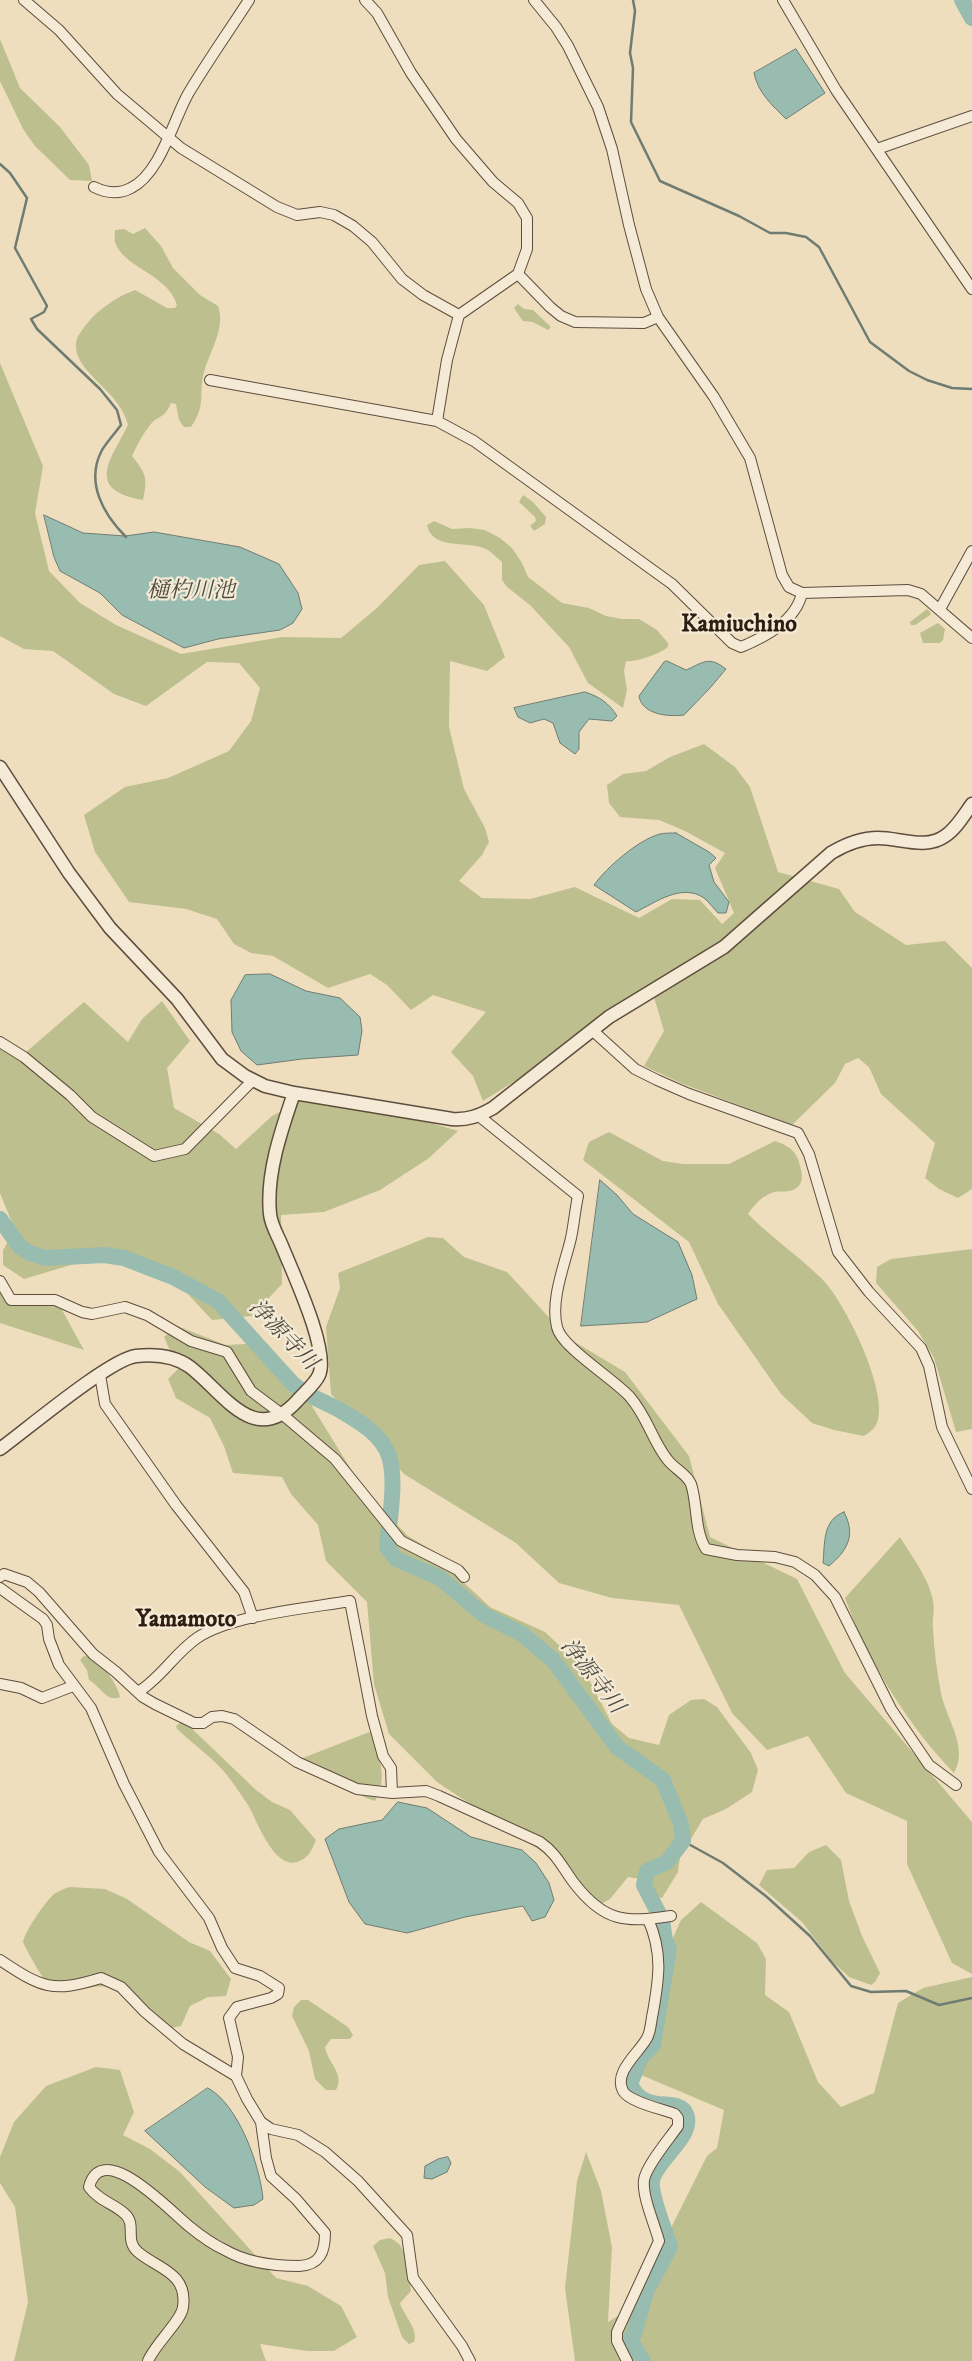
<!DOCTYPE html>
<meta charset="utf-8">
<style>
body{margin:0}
canvas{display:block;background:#eedebe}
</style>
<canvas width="972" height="2361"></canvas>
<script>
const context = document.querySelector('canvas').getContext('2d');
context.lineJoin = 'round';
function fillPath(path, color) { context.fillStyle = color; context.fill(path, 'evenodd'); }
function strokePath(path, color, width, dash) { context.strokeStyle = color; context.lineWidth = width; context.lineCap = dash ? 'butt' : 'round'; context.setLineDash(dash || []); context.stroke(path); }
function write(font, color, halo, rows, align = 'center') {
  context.font = font + ' "IM FELL DW Pica","Noto Serif JP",serif'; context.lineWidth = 4.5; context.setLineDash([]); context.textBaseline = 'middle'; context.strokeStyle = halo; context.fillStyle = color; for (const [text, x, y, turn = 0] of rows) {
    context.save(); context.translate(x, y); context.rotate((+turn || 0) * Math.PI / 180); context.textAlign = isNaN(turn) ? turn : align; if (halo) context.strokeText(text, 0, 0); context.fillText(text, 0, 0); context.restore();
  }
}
fillPath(new Path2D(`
 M0,39l20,49 40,39 29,38 3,16 -22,-1 -35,-34 -12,-17 -23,-48z
 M145,228l16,18 12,22 27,27 18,11c8,21 -8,45 -14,66 -6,23 3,32 -13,55h-7l-5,-7 -3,-16 -5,-1c-7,17 -12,11 -21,22 -7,9 -13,20 -18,31 14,18 16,21 11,44 -59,-10 -32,-41 -15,-75 -8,-34 -51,-51 -52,-78 -1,-9 5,-15 9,-21 12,-16 31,-29 50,-36l32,18h8l2,-3c-9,-31 -55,-38 -62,-63 -1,-3 0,-8 0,-12l9,-1 9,5z
 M518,304l6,5 9,1 18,17 -3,3 -15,-8 -10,-1 -9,-13z
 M0,363l43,103 -8,47 14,58 31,32 36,22 65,29 101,-17 59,1 36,-30 42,-43 26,-4 39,44 21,52 -18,14 -37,-10 -1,66 15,62 21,39 4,14 -7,13 -23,26 23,17 48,1 45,-12 64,31 33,-19 28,1 22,24 12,-11 -19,-45 10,-15 -40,-22 -26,-11 -39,-3 -11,-14 -2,-18 16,-11 23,-3 24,-14 34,-13 31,23 15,20 28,85 61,17 16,23 51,33 39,-4 27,27v221l-14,9 -19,-9 -14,-11 10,-35 -54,-49 -12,-27 -11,-9 -13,6 -10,19 -43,42 -109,-41 -39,-18 20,-35 -13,-44 -50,28 -46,41 -72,45 -10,-25 -22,-24 35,-40 -53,-17 -22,15 -24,-25 -17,-11 -42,14 -55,-32 -22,-3 -17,-9 -17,-25 -31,-10 -57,-7 -34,-50 -11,-37 41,-28 43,-9 61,-27 22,-30 9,-33 -21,-25 -32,-1 -61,44 -32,-12 -61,-43 -29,-2 -24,-13z
 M523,495l10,7 13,15 -1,7 -11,7 -4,-5 6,-5 -1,-4 -16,-15z
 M434,521l18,8 18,-1 15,2 15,8 12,10 10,15 6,14 34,26 27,5 17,8 16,3h17l18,11 11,13v4c-6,6 -34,16 -42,14l-2,10 3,19 -4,18 -35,-25 -19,-36 -39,-42 -23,-18 -5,-7v-18c-6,-5 -12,-12 -19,-14 -17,-7 -51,2 -56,-23z
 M927,609l4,4 -1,2 -15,10h-4l-1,-3z
 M938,623l7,6 -2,11 -3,3h-17l-3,-10z
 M162,1001l28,40 -23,27 7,40 45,26 17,15 36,-33 34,-18 57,5 95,28 -29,27 -49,32 -56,22 -43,3 1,69 -30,32 -40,4 -52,-56 -59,-8 -77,23 -21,-14v-15l12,-20 -15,-37v-148l25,8 59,-51 44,40 14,-23z
 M609,1132l54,29 20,3h46l46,-23c10,3 19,8 23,18 4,13 9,27 -8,32 -5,1 -11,0 -16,1 -12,4 -19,12 -26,22 23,23 49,41 72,63 24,22 67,111 58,143 -2,8 -8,12 -14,16l-30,-6 -22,-7 -31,-29 -63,-90 -29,-62 -106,-82 6,-18z
 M428,1237l15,1 21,19 43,15 61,66 57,34 64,84 21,81 87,42 48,94 127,149v152l-20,-11 -45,-99v-43l-61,-28 -38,-57 -41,14 -35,-37 -53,-108 -67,-7 -53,-15 -43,-40 -112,-69 -73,-80 -5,-67 14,-39 -2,-15z
 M972,1249v180l-16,3 -22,-74 -16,-27 -42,-48 1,-16 14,-8z
 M0,1285l7,9 54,14 23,42 -84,-27z
 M177,1326l49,19 21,-1 47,33 71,115 43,44 32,19 21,25 29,27 55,25 38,36 29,56 17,14 30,7 10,-30 22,-15 13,-1 13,8 34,46 7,17 -6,22 -26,17 -23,10 -23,38 -2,15 -16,26 -7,-2 -7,-16 -20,-3 -18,22 -12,7 -25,-15 -14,-28 -122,-81 -48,-48 -15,-50 -7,-82 -41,-41 -8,-36 -27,-31 -9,-17 -49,-4 -9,-27 -14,-28 -34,-20 -8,-19 10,-10 -14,-32z
 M900,1537c12,20 29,41 33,64 2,9 -1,19 0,27 1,22 4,44 8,65 5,26 28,54 13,80 -45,-46 -88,-115 -109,-175z
 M84,1656c15,1 34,28 36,41 -13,6 -20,-11 -31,-17l-2,-10 -7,-10z
 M181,1722h4l71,68 16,12 18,8 26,30c-4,10 -8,19 -19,22 -24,7 -40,-42 -49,-57 -6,-9 -12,-18 -18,-26 -14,-19 -35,-33 -53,-50l-1,-3z
 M372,1731c6,24 17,48 3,70l-9,-3 -61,-34 -2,-6z
 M826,1845l15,15 8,41 13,35 18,37 -5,9 -4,3 -22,-8 -17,-16 -30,-39 -43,-37 8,-15 27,-2 15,-16z
 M69,1887l36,2 22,10 62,43 21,9 21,28 -5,17 -18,1 -18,9 -9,20c-6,1 -16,4 -22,3 -17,-3 -28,-35 -45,-41 -19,-7 -45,10 -60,1 -10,-6 -26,-36 -31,-47 2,-11 22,-40 31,-48 4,-3 10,-5 15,-7z
 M701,1902l56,41 9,16 -1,36 24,17 29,70 23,25 33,-14 24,-90 25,-15 49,-11v384h-397l-10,-73 12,-107 9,-29 15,39 11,56 -4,75 23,-14 76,-152 10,-8 7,-38 -83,-35 33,-110 -3,-23 10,-22z
 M301,2000h7l40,27 5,8 -3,4h-19l-6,8c3,17 20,26 11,43h-10l-11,-11 -6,-28 -17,-35 2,-9z
 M96,2067l24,3 14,42 -11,23 27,14 30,23 96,106 32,8 33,20 16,31 -23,14h-27l-47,-7 6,17h-252l14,-59 -13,-95 -15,-24v-26l14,-35 32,-36z
 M390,2238c3,2 8,4 10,7 7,11 10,33 11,46l-11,12c4,13 19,26 14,39l-5,2 -7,-7 -14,-40 -3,-24 -12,-27 7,-6z`), '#bdc08e');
const water = new Path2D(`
 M796,49l29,44 -39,26c-14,-14 -28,-26 -32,-46z
 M44,515l39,18 42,3 29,-4 86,15 39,17 19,29 4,16 -9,14 -13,7 -62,9 -34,9 -62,-33 -22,-22 -40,-22 -6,-14z
 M667,661l19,9c17,-7 22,-15 40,-1l-16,19 -26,27c-15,2 -42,0 -45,-19l25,-34z
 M585,692c15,5 24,11 32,24l-5,5 -23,-2 -10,13v17l-4,5 -15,-11 -7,-20 -9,-4 -14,4 -12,-6 -4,-9z
 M676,833l33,19 7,6 -7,7 5,17 15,20 -3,11h-8c-4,-4 -9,-11 -14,-15 -22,-15 -48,4 -68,14l-42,-27c13,-18 44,-45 66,-51 5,-1 11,-1 16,-1z
 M270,974l36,17 34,7 20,19 2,14 -4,24 -56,4 -45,6 -16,-14 -9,-19 -1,-32 14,-25z
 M600,1180l17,15 16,19 45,28 14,33 5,24 -50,23 -66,4z
 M844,1512c12,23 4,38 -15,54l-6,-3c2,-19 -1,-43 21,-51z
 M398,1802l29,6 44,29 51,13 14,13 13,20 5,17 -9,17 -13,4 -9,-15 -58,11 -58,16 -42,-9 -16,-22 -24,-63 14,-10 43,-9z
 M208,2088c31,17 52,78 55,111l-9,6 -20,3 -29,-21 -60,-56z
 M448,2157l3,6 -4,9 -15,7 -8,-1 1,-12 13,-7z`);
fillPath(water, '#99bcb0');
strokePath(water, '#6f7c72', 1);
strokePath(new Path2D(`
 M633,0l2,11 -5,42 3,15 -2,54 29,59 79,35 31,17h16l20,4 13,10 51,95 39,29 18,9 25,8 20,1
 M0,164l10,9 17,25 -12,50 32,58 -3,6 -13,7 6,10 63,60 17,21 4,15c-6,8 -14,17 -19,25 -17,32 1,64 24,87
 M683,1841l40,22 44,34 43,39 41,50 20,6 35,-1 33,14 33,-7`), '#6f7c72', 2.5);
strokePath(new Path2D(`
 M962,0l10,18
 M0,1219l20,28 10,6 15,5 59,-3 20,3 49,19 45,24 75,83c15,13 33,18 50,28 17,10 39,23 46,44 8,25 0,65 -2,91l9,12 44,19 44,37 38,19 31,26 64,87 46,33 18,44 2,17 -16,21 -20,9 -3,14 18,35 3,20 4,9 -16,96 -12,12 -11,27c15,33 48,11 56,30 9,23 -31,46 -34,67 -2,16 13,48 18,66l-24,45 -12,42 -4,5 13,22`), '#99bcb0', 16);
const minor = new Path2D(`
 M24,0l35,30 58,64 64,54 96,59 20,8 23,-3 14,3 19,11 19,16 30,37 21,16 36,20
 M365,0l12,13 34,60 45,66 37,43 25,21 9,15v31l-9,25 -59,41 -12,45 -10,61 37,20 198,143 60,59 9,4c24,-10 55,-26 61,-54
 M534,0l22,27 12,19 30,61 14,42 17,76 17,64 12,28 56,80 36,61 32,117 7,12 13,6 106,-3 13,4 51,44
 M783,0l53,90 136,199
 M877,149l95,-33
 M94,187c12,6 24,8 37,1 29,-14 42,-67 57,-94 19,-32 41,-63 61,-94
 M518,274l32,33 11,9 14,6 69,1 14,-6
 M210,380l227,41
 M940,609l32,-58
 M592,1030l43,39 22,11 32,14 109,39 11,21 29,98 31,40 52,56 8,18 13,61 30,62
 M0,1042l24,15 46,38 22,22 62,39 31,-7 68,-69
 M479,1116l99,80c-3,14 -4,28 -7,42 -6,26 -21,62 -14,89 4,20 57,52 73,70 18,21 22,43 37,62 6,9 20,15 24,25 7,21 3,46 15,65l31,6 38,2 20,5 20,13 20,22 56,112 38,56 27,20
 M0,1281l11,19h44l27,12 10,2 33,-7 22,8 44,26 36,11 24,39 32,24 52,44 66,82 57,29 6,7
 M100,1375l5,29 71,101 68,87 9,26
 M0,1577l4,-3 23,8 12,10 54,62 23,18 27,25 12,7 39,19h9l9,-6 10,-1 12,3 63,43 60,27 35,4 34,-2 13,5 101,46c17,12 22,25 34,41 30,39 51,40 97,33
 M0,1588l43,31 4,6 2,14 10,26 32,43 33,76 35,68 50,66 13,30 13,20 25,8 19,12 -1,6 -7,4 -34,9 -8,11 9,39 -2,19 11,23 14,23 10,7 27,6 27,17 33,29 49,54 6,43 49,68 8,15
 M0,1684l21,4 21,10 31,-12
 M138,1692c23,-14 37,-39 59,-54 34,-23 112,-30 153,-37l22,115 11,40 8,12 1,25
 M0,1960c42,28 52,33 101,18l20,9 24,25 38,32 53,32
 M148,2361c7,-17 34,-41 35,-54 5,-35 -27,-39 -45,-55 -14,-12 -1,-27 -13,-38 -12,-11 -26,-13 -36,-27 13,-50 82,25 101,40 11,9 22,17 35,23 22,13 48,16 74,16 21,-1 26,-14 26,-33l-29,-34 -25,-23 -5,-18 -5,-36
 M627,2361l-10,-20v-9l42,-91c-4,-16 -17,-44 -15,-61 2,-14 25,-41 34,-54v-8l-3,-4c-13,-5 -46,-12 -52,-23 -10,-19 16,-38 24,-53 4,-7 4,-18 6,-26 6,-34 10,-59 -5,-93`);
const tertiary = new Path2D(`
 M0,767l69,106 41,55 67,71 45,60 23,17 20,10 29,7 158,26c16,1 27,-3 41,-11l116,-91 115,-70 107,-94c15,-9 30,-15 47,-15 22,0 48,12 67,-2 11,-7 19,-21 27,-32
 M0,1449c26,-19 110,-90 136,-93 18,-2 39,0 54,11 34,26 64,81 107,34 7,-8 18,-17 22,-26 11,-24 -27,-104 -37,-129 -4,-10 -11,-21 -12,-32 -4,-40 11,-83 24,-121`);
strokePath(minor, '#5f4d3e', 12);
strokePath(tertiary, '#5f4d3e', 15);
strokePath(minor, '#f4ead5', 10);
strokePath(tertiary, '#f4ead5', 12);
write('italic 22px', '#4f4d43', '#f4ead5', [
 ["樋杓川池",191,592],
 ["浄源寺川",282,1336,46],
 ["浄源寺川",591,1677,52]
]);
write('bold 24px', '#2f1d14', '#f4ead5', [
 ["Kamiuchino",739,626],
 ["Yamamoto",186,1621]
]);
</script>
